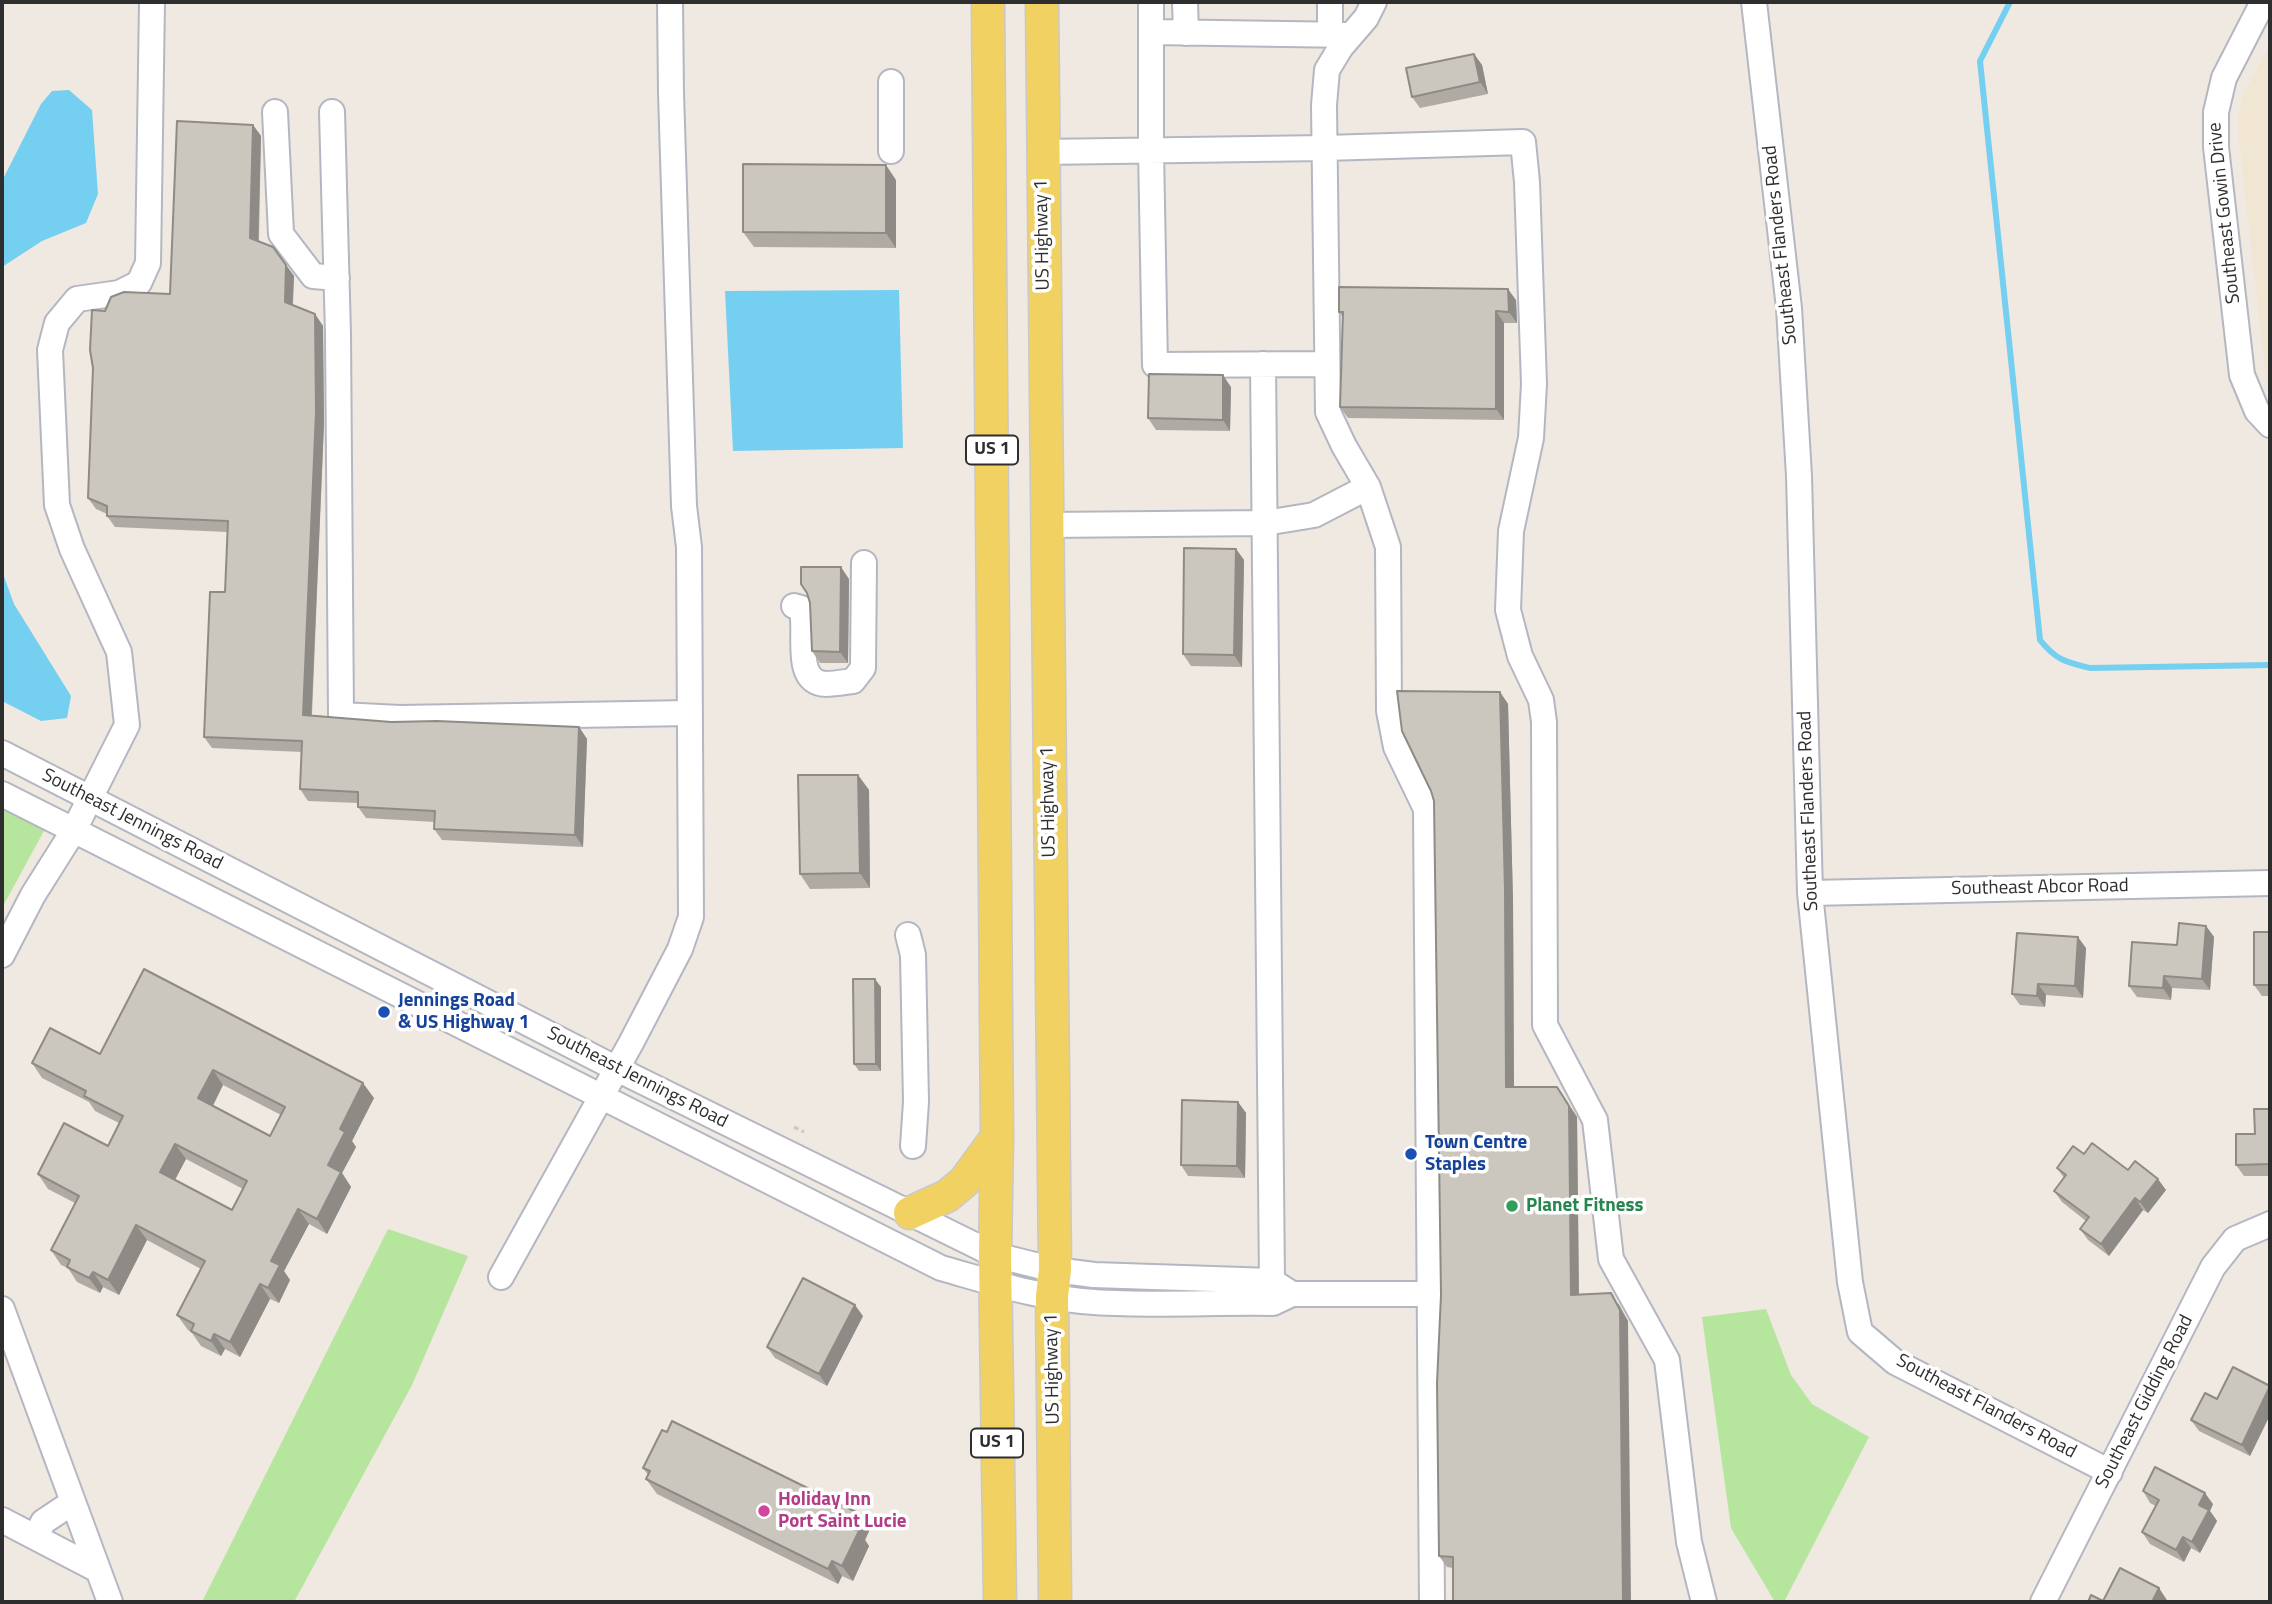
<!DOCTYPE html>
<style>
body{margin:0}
#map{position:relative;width:2272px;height:1604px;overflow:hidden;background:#efe9e1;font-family:"Titillium Web",sans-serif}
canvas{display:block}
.frame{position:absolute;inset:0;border:4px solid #2e2e2e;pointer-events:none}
</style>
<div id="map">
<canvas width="2272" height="1604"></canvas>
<div class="frame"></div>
</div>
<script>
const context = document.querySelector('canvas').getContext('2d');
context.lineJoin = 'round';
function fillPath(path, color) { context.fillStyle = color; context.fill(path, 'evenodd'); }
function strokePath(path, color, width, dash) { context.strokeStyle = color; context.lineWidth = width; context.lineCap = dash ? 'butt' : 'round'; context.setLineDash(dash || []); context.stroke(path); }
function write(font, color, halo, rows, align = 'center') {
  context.font = font + ' "Titillium Web",sans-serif'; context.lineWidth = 7; context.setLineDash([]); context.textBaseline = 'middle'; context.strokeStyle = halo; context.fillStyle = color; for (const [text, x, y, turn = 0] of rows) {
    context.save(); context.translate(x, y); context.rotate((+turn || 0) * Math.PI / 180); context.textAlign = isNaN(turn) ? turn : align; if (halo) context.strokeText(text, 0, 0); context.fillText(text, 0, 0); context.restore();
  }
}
fillPath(new Path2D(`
 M2270,44v346l-3,-4 -28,-247 -1,-20 3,-19z`), '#f0e6d1');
fillPath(new Path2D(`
 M2,807l43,22 -43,79z
 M388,1229l80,27 -56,129 -118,217h-92z
 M1766,1309l25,66 21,29 57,33 -85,165h-9l-44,-74 -29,-211z`), '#b6e59e');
fillPath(new Path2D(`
 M69,90l23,20 6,84 -12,29 -44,18 -40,26v-86l39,-77 11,-13z
 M899,290l4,158 -170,3 -8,-160z
 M2,571l12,33 57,92 -4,22 -26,3 -39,-20z`), '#75cff0');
strokePath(new Path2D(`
 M2010,2l-30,59 60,579c16,20 25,22 50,28l180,-3`), '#75cff0', 6);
const minor = new Path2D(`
 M1151,2v148l4,215 172,-1
 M1185,2l1,31
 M1374,2l-8,16 -25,29 -14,23 -3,35 4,307 16,34 24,41 20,60 1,164 7,36 30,62 6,793
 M1754,2l35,306 10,168 11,417 40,389 10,50 35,30 215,110
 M2263,2l-39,76 -8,34v35l26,228 15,36 13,14
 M1151,32l200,3
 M1330,35v-33
 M275,112l6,122 32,42 24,2
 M332,112l6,222 3,381 59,3 290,-5
 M891,151v-69
 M1042,152l283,-4 198,-6 4,40 7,202 -3,54 -20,93 -3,79 12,46 21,44 3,22 1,303 50,95 16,139 56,101 22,182 15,60
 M1263,364l9,917
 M1046,525l219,-2 49,-8 54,-28
 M794,606l7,2c8,21 -10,74 25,76 9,0 19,-2 27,-3l10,-13 1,-105
 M2,753l615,316 378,186 60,15 39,5 178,6 20,13
 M2,794l939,474c50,14 101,31 153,34 59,4 120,0 179,1l19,-9h138
 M1810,893l460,-10
 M908,935l5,20 3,147 -3,44
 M2,955l31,-60 41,-65 53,-105 -8,-73 -47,-103 -15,-44 -7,-155 7,-27 20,-24 42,-6 20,-10 9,-20 4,-261
 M501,1277l130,-234 49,-94 11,-32 -2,-370 -5,-41 -13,-413 -1,-91
 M2,1309l108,293
 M2,1520l96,50
 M36,1537l7,-15 30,-20
 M2043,1602l170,-335 22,-28 35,-15`);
const major = new Path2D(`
 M988,2l9,1135 -2,118 5,347
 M1042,2l13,1268 -3,26 3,306
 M910,1213l37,-17 17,-14 33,-45`);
strokePath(minor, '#b4b7c1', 28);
strokePath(major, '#c9c9c9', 35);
strokePath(new Path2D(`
 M794,1127l10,5`), '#c9c9c9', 3.5, [5, 3.5]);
strokePath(minor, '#fff', 24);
strokePath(major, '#f2d163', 32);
fillPath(new Path2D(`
 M1474,54l8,11 6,29 -68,14 -8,-11z
 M253,125l8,11 -2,105 27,24 8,11 -1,30 22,8 8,12 1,97 -12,292 79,7 188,5 8,12 -4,108 -141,-7 -8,-11 1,-7 -69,-4 -8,-11v-4l-50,-2 -8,-12 2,-37 -90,-4 -8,-11 21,-145 2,-60 -112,-5 -8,-11v-2l-11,-5 -8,-11 17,-187 65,-17z
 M896,180v68l-142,-1 -11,-15z
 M1516,300l1,23h-13v97l-156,-2 -8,-11 3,-90 -4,-5z
 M1231,387l-1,44 -74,-1 -8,-12z
 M1236,549l8,11 -2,107 -51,-1 -8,-12z
 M849,579l-1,84h-28l-8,-12 -2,-48 -2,-9 -7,-10z
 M1500,692l8,12 5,197 1,186 51,11 12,19 2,178 40,9 9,17 -175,247 -6,-1 -8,-11z
 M858,775l11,15 1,98 -60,1 -10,-15z
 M2206,926l8,11 -4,53 -38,-2 -1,12 -34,-3 -8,-11 48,-41z
 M2270,932v64h-8l-8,-11z
 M2086,948l-3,50 -37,-3 -1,12 -25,-2 -8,-11z
 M144,969l230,129 -22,43 4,6 -14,26 9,14 -24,47 -18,-10 -25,47 6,9 -11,23 -9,-4 -30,58 -15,-8 -4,7 -20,-10 -9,-13 -4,-3 -11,-15 24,-46 -54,-29 -28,55 -16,-8 -3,6 -23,-11 -9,-14 -7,-3 -10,-15 24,-47 -27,-14 -10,-15 70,-28 11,-23 -24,-12 -6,-9 -47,-24 -10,-15 68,-9zM223,1085l58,30 -11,21 -57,-30zM186,1159l57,30 -11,21 -57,-30z
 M881,987v84h-22l-5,-7z
 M1238,1102l8,11 -1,65 -57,-2 -7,-11z
 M2270,1109v67h-26l-8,-11z
 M2084,1154l44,16 38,20 -18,23 -5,-3 -34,46 -21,-16 -8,-11 6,-8 -24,-19 -8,-11 10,-13 -7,-10z
 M863,1316l-36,70 -52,-28 -8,-11z
 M2270,1387v28l-20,41 -51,-25 -8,-11 26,-21z
 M643,1468l217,46 10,15 -5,11 4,6 -16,35 -11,-5 -4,8 -181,-90 -11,-15 2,-4z
 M2143,1491l70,13 -3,7 7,10 -17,32 -9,-5 -7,14 -34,-18 -8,-12 14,-26 -6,-3z`), '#afaba4');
fillPath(new Path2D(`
 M1474,54l8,11 6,29 -8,-12z
 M253,125l8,11 -3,113 -8,-11z
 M886,165l10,15v68l-10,-15z
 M286,265l8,11 -2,38 -7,-12z
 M1508,289l8,11 1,23 -8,-11z
 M1496,311l8,12v97l-8,-11z
 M315,314l8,12 1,97 -13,303 -8,-11z
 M1223,375l8,12 -1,44 -7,-11z
 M1236,549l8,11 -2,107 -8,-12z
 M841,567l8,12 -1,84 -8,-11z
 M1500,692l8,12 5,197 1,197 -8,-11z
 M579,727l8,12 -4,108 -8,-12z
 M858,775l11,15 1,98 -10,-15z
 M2206,926l8,11 -4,53 -8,-11z
 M2078,937l8,11 -3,50 -8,-12z
 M2164,976l8,12 -1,12 -8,-12z
 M875,979l6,8v84l-5,-7z
 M2038,984l8,11 -1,12 -8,-11z
 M213,1070l10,15 -14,28 -11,-15z
 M363,1083l11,15 -22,43 4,6 -14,26 9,14 -24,47 -10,-15 11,-54 12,-36z
 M1557,1087l20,30 2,190 -8,-12z
 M1238,1102l8,11 -1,65 -8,-12z
 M175,1144l11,15 -15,28 -11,-15z
 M2158,1179l8,11 -18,23 -8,-11z
 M2135,1198l8,12 -34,46 -8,-12z
 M298,1209l11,15 -25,47 6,9 -11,23 -11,-15 3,-27z
 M136,1225l11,15 -28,55 -11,-15z
 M93,1272l10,15 -3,6 -11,-15z
 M260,1284l10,15 -30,58 -10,-15z
 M1611,1293l17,28 3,281h-8z
 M855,1305l8,11 -36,70 -8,-12z
 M214,1334l11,15 -4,7 -10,-15z
 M2270,1387v28l-20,41 -8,-11z
 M2205,1493l8,11 -3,7 7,10 -17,32 -8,-11 7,-37z
 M860,1514l10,15 -5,11 4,6 -16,35 -11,-15 10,-38z
 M2183,1537l8,11 -7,14 -8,-12z
 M832,1561l10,15 -4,8 -10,-15z
 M2159,1588l8,12 -2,2h-13z`), '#8e8b86');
const building = new Path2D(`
 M1474,54l6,28 -68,15 -6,-29z
 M177,121l76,4 -3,113 23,9 13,18 -1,37 30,12 1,98 -13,303 88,7 46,-1 142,6 -4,108 -141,-6 1,-18 -77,-4v-15l-58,-3 2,-48 -98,-4 6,-145h15l3,-71 -121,-5v-10l-19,-8 5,-130 -3,-18 2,-40 13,1 6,-14 13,-5 46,2z
 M743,164l143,1v68l-143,-1z
 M1339,287l169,2 1,23 -13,-1v98l-156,-2 3,-95h-4z
 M1149,374l74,1v45l-75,-2z
 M1184,548l52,1 -2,106 -51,-1z
 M801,567h40l-1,85 -28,-1 -2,-48 -3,-10 -6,-9z
 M1397,691l103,1 5,198 1,197h51l12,19 2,189 40,-2 9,17 3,292h-170v-45l-14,-1 -2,-173 4,-88 -7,-494 -3,-10 -29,-60z
 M798,775h60l2,98 -60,1z
 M2179,923l27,3 -4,53 -38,-3 -1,12 -34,-2 3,-44 45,3z
 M2254,932h16v53h-16z
 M2017,933l61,4 -3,49 -37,-2 -1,12 -25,-2z
 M144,969l219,114 -23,46 5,3 -17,33 13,7 -24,47 -19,-10 -27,52 9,4 -12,23 -8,-4 -30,58 -16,-8 -3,7 -20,-10 3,-7 -17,-9 28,-54 -69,-36 -28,55 -15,-8 -4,6 -22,-11 3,-7 -19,-10 28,-54 -41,-22 26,-51 44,23 15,-30 -39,-20 2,-5 -54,-28 18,-35 50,26zM213,1070l72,37 -15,29 -72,-38zM175,1144l72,37 -15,29 -72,-38z
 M853,979h22l1,85h-22z
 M1182,1100l56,2 -1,64 -56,-1z
 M2254,1109h16v55l-34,1v-31h19z
 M2092,1143l36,27 7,-9 23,18 -18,23 -5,-4 -34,46 -21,-15 9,-12 -35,-26 12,-16 -9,-7 16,-22 11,8z
 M803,1278l52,27 -36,69 -52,-27z
 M2233,1367l37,19 -28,59 -51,-25 14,-27 12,6z
 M672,1421l188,93 -8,14 7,3 -17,35 -10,-5 -4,8 -182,-90 4,-8 -7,-3 19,-38 5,2z
 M2155,1467l50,26 -6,12 10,5 -17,32 -9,-5 -7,13 -34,-18 17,-32 -16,-9z
 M2120,1568l39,20 -7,14h-64l3,-7 12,6z`);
fillPath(building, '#cbc7bf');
strokePath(building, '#8e8b86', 2);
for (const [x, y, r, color] of [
 [384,1012,7,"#1a4fb4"],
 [1411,1154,7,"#1a4fb4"],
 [1512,1206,7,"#2e9e5b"],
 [764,1511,7,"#d1479c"]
]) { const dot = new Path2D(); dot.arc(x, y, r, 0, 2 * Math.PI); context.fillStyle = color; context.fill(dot); strokePath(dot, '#fff', 2.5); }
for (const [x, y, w] of [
 [992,450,52],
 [997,1443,52]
]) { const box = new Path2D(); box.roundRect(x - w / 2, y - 14.5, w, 29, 5); context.fillStyle = '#fff'; context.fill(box); strokePath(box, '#2e2e2e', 2); }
write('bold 18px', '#2e2e2e', null, [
 ["US 1",992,450],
 ["US 1",997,1443]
]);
write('19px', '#2e2e2e', '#fff', [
 ["Southeast Gowin Drive",2225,213,-96],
 ["US Highway 1",1043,235,-91],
 ["Southeast Flanders Road",1781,245,-96],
 ["US Highway 1",1049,802,-91],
 ["Southeast Flanders Road",1809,811,-92],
 ["Southeast Jennings Road",132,820,27],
 ["Southeast Abcor Road",2040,888,-1],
 ["Southeast Jennings Road",637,1078,27],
 ["US Highway 1",1053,1369,-91],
 ["Southeast Gidding Road",2145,1402,-63],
 ["Southeast Flanders Road",1986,1407,28]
]);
write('bold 19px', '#164399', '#fff', [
 ["Jennings Road",398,1001],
 ["& US Highway 1",398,1023],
 ["Town Centre",1425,1143],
 ["Staples",1425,1165]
], 'left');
write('bold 19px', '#27864d', '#fff', [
 ["Planet Fitness",1526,1206]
], 'left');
write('bold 19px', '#b23c85', '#fff', [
 ["Holiday Inn",778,1500],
 ["Port Saint Lucie",778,1522]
], 'left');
</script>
